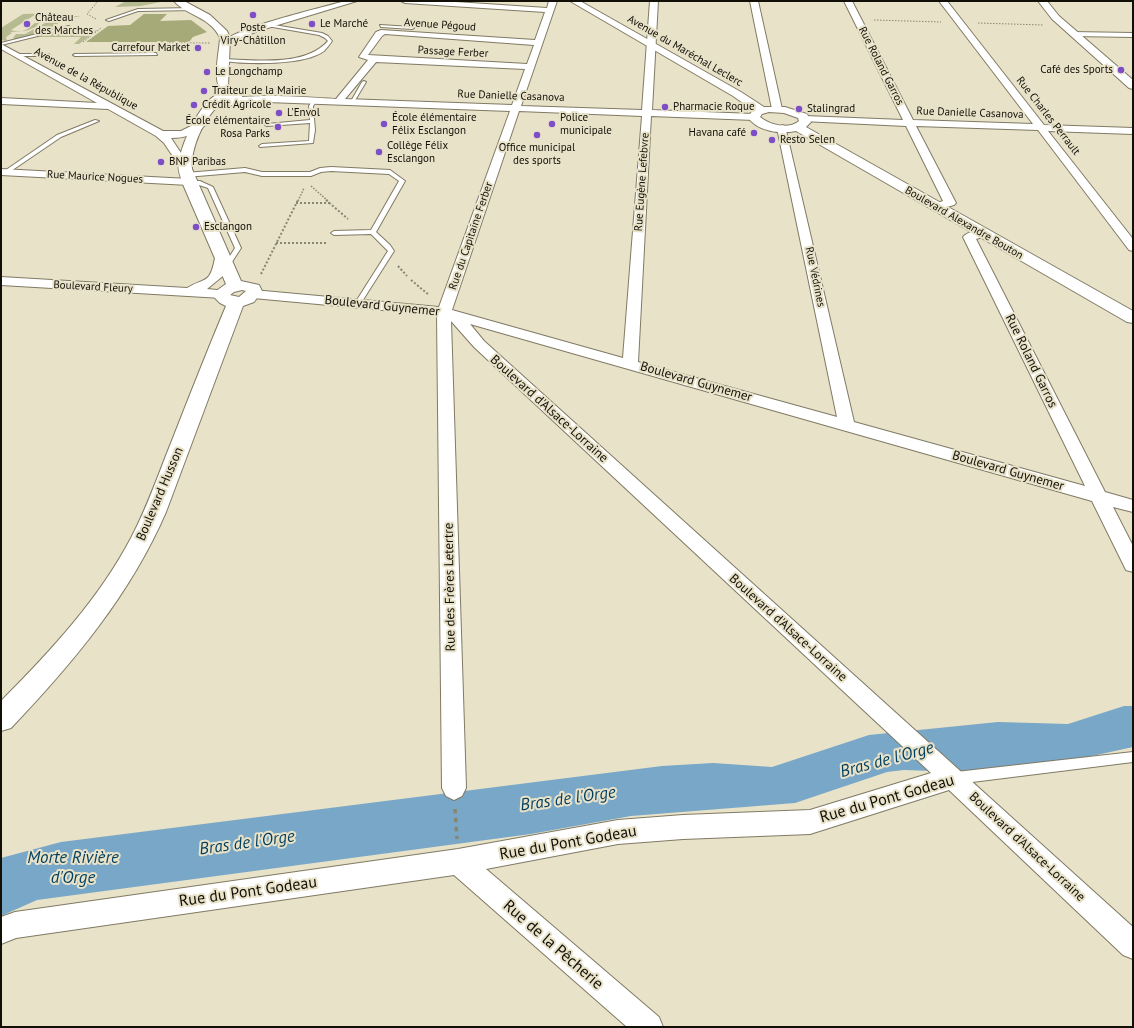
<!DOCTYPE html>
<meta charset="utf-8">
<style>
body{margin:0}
#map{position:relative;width:1134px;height:1028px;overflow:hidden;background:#e8e2c9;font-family:"PT Sans",sans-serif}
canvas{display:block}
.frame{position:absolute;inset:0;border:2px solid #120f07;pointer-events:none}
</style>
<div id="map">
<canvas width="1134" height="1028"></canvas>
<div class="frame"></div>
</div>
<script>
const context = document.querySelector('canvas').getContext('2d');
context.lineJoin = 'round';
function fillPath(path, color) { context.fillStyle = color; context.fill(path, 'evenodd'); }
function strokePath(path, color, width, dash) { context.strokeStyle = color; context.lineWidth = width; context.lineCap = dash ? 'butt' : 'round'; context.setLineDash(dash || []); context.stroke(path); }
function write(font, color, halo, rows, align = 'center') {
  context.font = font + ' "PT Sans",sans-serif'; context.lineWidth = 4; context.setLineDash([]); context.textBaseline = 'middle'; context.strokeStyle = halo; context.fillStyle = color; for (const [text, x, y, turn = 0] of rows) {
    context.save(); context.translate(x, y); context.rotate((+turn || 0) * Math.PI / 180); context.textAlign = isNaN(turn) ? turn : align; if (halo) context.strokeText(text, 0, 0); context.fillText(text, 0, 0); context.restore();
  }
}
fillPath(new Path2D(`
 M126,1h39l-24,5 -26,1z
 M62,13l-3,3h22l-22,4 -19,-1 4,-3h-11l-22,14 8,2 7,-2 9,-7h4l-3,4 -10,4 -16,1 2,1 -6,4 1,4 -6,-1v-12l22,-14z
 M60,22l-9,6 -18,4 3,2 -21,5 -2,-1 3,-4h9l20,-11z
 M98,30l-19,14h-5l7,-7h-45c21,-5 41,-2 62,-7z`), '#b6ba90');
fillPath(new Path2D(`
 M144,14h23l-7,7 31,-1 16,12 -14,5 -4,5h-103l22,-16 22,-1z`), '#a6aa78');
fillPath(new Path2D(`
 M1124,706h9v41l-50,11 -122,14 -57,-2 -17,2 -92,31 -164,13 -100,18 -494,66 -36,16v-58l60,-16 601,-76 51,-3 59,4 97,-32 129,-13 70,2z`), '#79a7c8');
const lane = new Path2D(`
 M194,8l1,2 -57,1 -29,10 -3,-1 32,-11z
 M268,24l54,9 6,3 4,5c-2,3 -5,7 -8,10 -20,15 -77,13 -101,10l1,-2c32,1 81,8 104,-18l-3,-3 -6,-3 -52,-9z
 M380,25l32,2 2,1 -2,1 -31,-2z
 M69,26l1,2 -69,17v-2z
 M156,53l1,2 -82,1 -2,-1 2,-1z
 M18,54h30l2,1 -2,1h-31z
 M364,81l2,1 -12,20 -4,1 12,-21z
 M313,100l4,1 -4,5 2,24 -2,13 -53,4 -1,-1 3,-2 47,-3 1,-18 -43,3 -2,-1 2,-1 43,-4 -1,-14z
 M95,120l4,1 -38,16 -53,36 -5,-1 54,-37z
 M331,167l59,3 15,11 -29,51 14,13 4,6 -33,52 -3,2 -3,-2 33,-52 -17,-17 -37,1 -3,-2 3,-2 37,-1 28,-49 -10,-7 -58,-3 -10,1 -10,4h-49l-17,-4 -59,5 -3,-2 3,-2 59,-5 17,4h48l10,-4z
 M187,181h13l13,6 28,61 -13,20 -5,-1 12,-19 -27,-60 -9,-3 -12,-2z
 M1133,752v10l-177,22 -4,-2 -2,-4 2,-4 4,-2z`);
const street = new Path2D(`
 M345,1h12l-99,30 -25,10 -5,4 -7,-2c13,-15 100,-35 124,-42z
 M401,1h39l107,7 2,-7h8l-36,105 121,4 8,-109h8l-6,109 102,4 5,3 -5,3 -103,-4 -13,246 199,55 -60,-289 5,-3 3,1 69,296 231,64 -122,-249c4,-5 16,-8 23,-7l2,3 -2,3 -10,3 129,253 28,8v12l-20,-5 20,39v26l-7,-2 -34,-69 -622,-177 14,17 649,586v32l-10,-4 -174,-165 -139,44 -127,5 -65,5 -132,25 173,148 4,10h-36l-173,-152 -438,63 -15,6v-27l14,-5 443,-63 160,-29 65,-5 127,-5 121,-37 -457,-426 -23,-26 15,467 -4,8 -8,4 -8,-4 -4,-8 -5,-473 -184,-17 -5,-1 -2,-3 2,-3 5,-1 186,17 71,-196 -243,-9 -32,2 -5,-3c9,-9 90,-3 106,-2l32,-39 -9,-3 17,-25 5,-2 154,10 10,-28 -140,-9zM385,34l149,11 -7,19 -159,-9 14,-19zM376,62l149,7 -13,36 -167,-6zM519,111l123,5 -19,242 -171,-48z
 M750,1h8l24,108 -2,2h-6l-2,-2z
 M844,1h8l61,119 120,4 -94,-123h8l97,124 89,3v6l-85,-3 85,108v12l-4,-1 -91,-120 -122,-4 40,77 -2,2 -18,5 -6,-3 2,-2 11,-4 -37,-75 -104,-5 -2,-2 2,-2 3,-1 98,4z
 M1071,32l62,1v4l-59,-1h-3z
 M1,44l162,87h18l16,-8h6l2,2c-8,10 -22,13 -34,13l10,15 9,8 -5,3 -11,-6 -10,-15 -8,-7 -48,-27 -107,-5v-6l96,5 -96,-54z
 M1,169l188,10 5,3 -5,3 -188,-10z
 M221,254l6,4 -3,17 -17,14 20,2 2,3 -2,3 -5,1 -221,-13v-8l186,11c19,-11 23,-4 28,-30z`);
const secondary = new Path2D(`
 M174,1h10l26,14 17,16 3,7 -2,48 16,12 -11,7h-14c-15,13 -29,44 -27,64l49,112 18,4 3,6 -8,11 -11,4 -77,206c-36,83 -93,151 -155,216l-10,3v-30c49,-49 98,-102 130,-163 16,-30 27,-63 40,-95 18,-46 36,-92 55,-137l-6,-3 -6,-6 2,-6 10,-7 -44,-102c-2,-7 -5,-14 -3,-21 3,-18 23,-65 43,-68 -10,-14 -3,-38 -2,-55 -9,-21 -33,-22 -46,-37zM242,290l4,1 -7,6 -9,-2 4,-3z
 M570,1h10l161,91 23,15h21l22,7 4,8 -5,5 327,184v12l-6,-1 -331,-191c-15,3 -39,1 -48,-14l5,-7 -20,-14zM769,112l15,1 14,5 1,3c-11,9 -29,4 -39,-4l2,-3z
 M1038,1h9l12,15 74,64v9l-4,-1 -77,-69z`);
strokePath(lane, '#807a64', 2);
strokePath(street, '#807a64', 2);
strokePath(secondary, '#807a64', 2);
strokePath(new Path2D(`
 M96,19l-9,-5 11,-13
 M874,20l67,2
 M978,23l65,2
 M83,42l18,-14
 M157,43h53`), '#898573', 1, [1.5, 1.5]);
strokePath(new Path2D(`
 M311,186l17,15
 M298,201l6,-13`), '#898573', 1.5, [1.5, 1.5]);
strokePath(new Path2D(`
 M326,200l22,19
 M296,203h33
 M276,243h50
 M398,266l9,10
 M261,274l37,-74
 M411,280l18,15`), '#898573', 2, [2, 2]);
strokePath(new Path2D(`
 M455,809l2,30`), '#898573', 3.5, [4.5, 4.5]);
fillPath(lane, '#fff');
fillPath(street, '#fff');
fillPath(secondary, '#fff');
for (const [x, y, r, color] of [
 [253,15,4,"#7e4ec7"],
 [27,24,4,"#7e4ec7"],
 [312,24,4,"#7e4ec7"],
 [198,48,4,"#7e4ec7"],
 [1121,70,4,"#7e4ec7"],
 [207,72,4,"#7e4ec7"],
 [204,91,4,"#7e4ec7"],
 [194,105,4,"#7e4ec7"],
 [665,107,4,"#7e4ec7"],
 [799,109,4,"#7e4ec7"],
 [279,113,4,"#7e4ec7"],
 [384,124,4,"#7e4ec7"],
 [552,124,4,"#7e4ec7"],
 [278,127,4,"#7e4ec7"],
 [754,133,4,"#7e4ec7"],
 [537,135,4,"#7e4ec7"],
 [772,140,4,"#7e4ec7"],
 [379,152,4,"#7e4ec7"],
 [161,162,4,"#7e4ec7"],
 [196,227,4,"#7e4ec7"]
]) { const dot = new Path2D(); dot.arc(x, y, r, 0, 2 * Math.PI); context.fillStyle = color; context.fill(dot); strokePath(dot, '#e8e2c9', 1.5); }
write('11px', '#120f07', '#e8e2c9', [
 ["Château",35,18],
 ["des Marches",35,31],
 ["Le Marché",320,24],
 ["Poste",253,28,"center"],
 ["Viry-Châtillon",253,41,"center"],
 ["Carrefour Market",190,48,"right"],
 ["Café des Sports",1113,70,"right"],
 ["Le Longchamp",215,72],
 ["Traiteur de la Mairie",212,91],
 ["Crédit Agricole",202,105],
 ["Pharmacie Roque",673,107],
 ["Stalingrad",807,109],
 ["L'Envol",287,113],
 ["École élémentaire",392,118],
 ["Félix Esclangon",392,131],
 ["Police",560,118],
 ["municipale",560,131],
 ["École élémentaire",270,121,"right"],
 ["Rosa Parks",270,134,"right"],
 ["Havana café",746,133,"right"],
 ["Resto Selen",780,140],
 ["Collège Félix",387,146],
 ["Esclangon",387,159],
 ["Office municipal",537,148,"center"],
 ["des sports",537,161,"center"],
 ["BNP Paribas",169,162],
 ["Esclangon",204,227]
], 'left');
write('11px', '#120f07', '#e8e2c9', [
 ["Avenue Pégoud",440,25,4],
 ["Avenue du Maréchal Leclerc",685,51,30],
 ["Passage Ferber",453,52,3],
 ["Rue Roland Garros",881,66,63],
 ["Avenue de la République",86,79,29],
 ["Rue Danielle Casanova",511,96,2],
 ["Rue Danielle Casanova",970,113,2],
 ["Rue Charles Perrault",1048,116,52],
 ["Rue Maurice Nogues",95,177,3],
 ["Rue Eugène Lefebvre",642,182,-86],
 ["Boulevard Alexandre Bouton",964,223,30],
 ["Rue du Capitaine Ferber",471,236,-71],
 ["Rue Védrines",815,277,78],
 ["Boulevard Fleury",93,287,3]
]);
write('13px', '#120f07', '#e8e2c9', [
 ["Boulevard Guynemer",382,306,6],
 ["Rue Roland Garros",1031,361,64],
 ["Boulevard Guynemer",696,382,16],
 ["Boulevard d'Alsace-Lorraine",549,409,42],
 ["Boulevard Guynemer",1008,471,16],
 ["Boulevard Husson",160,494,-67],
 ["Rue des Frères Letertre",450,587,-91],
 ["Boulevard d'Alsace-Lorraine",788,628,42],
 ["Boulevard d'Alsace-Lorraine",1027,847,43]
]);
write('16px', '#120f07', '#e8e2c9', [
 ["Rue du Pont Godeau",887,799,-16],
 ["Rue du Pont Godeau",568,843,-10],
 ["Rue du Pont Godeau",248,892,-8],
 ["Rue de la Pêcherie",553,945,41]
]);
write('italic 17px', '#013e5e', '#e8e2c9', [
 ["Bras de l'Orge",887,760,-15],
 ["Bras de l'Orge",568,799,-8],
 ["Bras de l'Orge",247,843,-8],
 ["Morte Rivière",73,858],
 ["d'Orge",73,878]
]);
</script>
